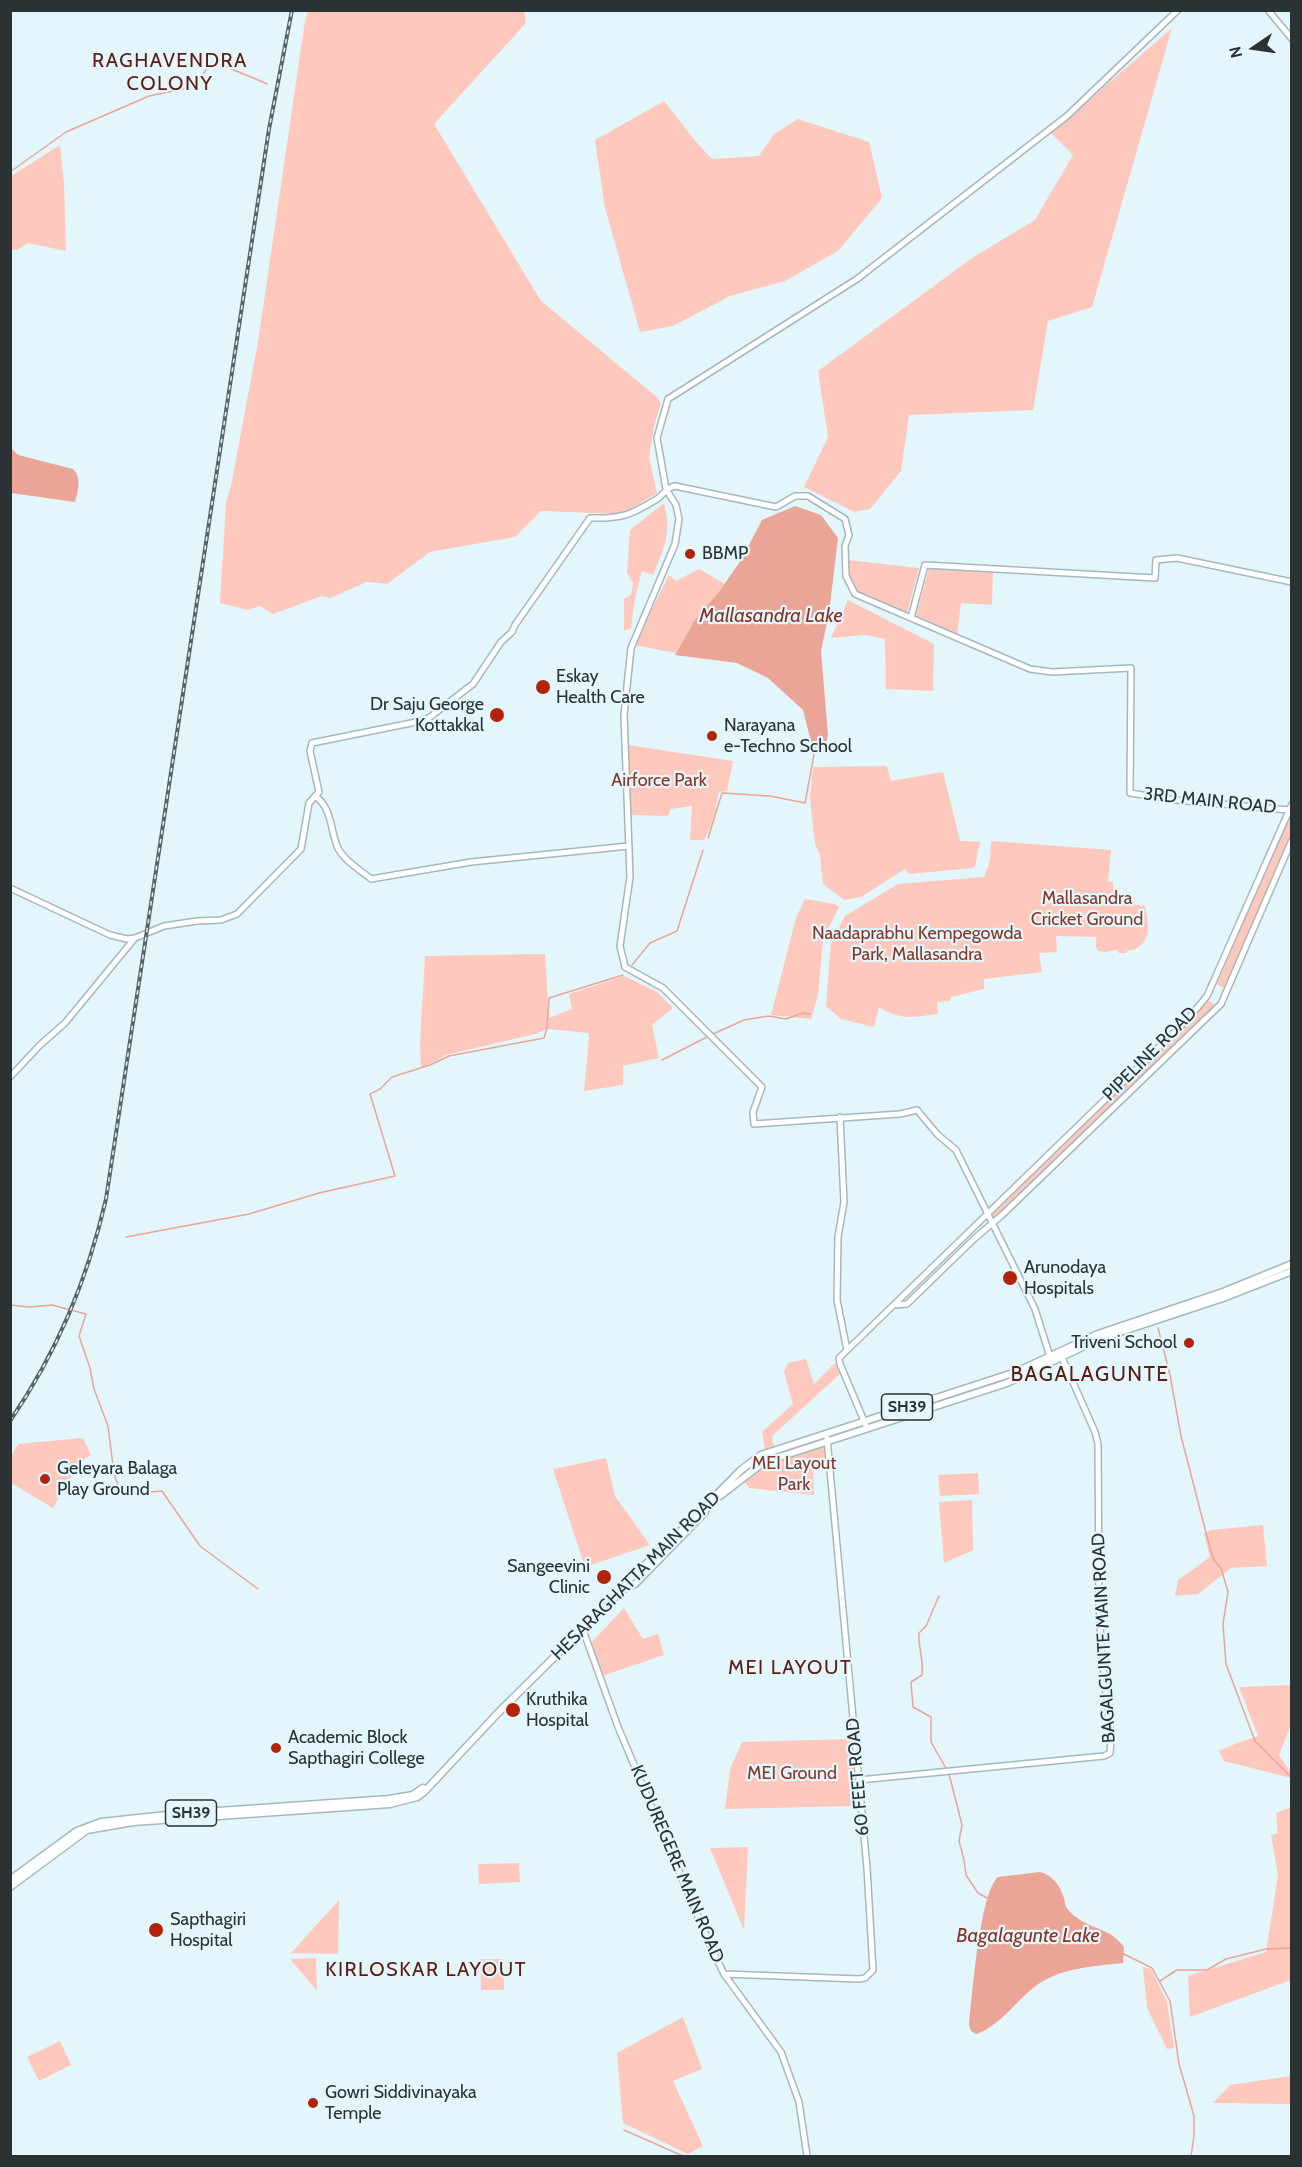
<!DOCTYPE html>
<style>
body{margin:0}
#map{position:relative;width:1302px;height:2167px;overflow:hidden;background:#e2f6fc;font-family:Cabin,sans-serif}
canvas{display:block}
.frame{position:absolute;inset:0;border:12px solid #2a3234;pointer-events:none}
.north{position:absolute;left:1224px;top:18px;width:60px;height:60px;-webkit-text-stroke:4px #e2f6fc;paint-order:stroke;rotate:257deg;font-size:16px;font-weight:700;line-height:24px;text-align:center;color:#2a3234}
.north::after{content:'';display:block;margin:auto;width:21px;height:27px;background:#2a3234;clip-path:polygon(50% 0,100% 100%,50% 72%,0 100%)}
</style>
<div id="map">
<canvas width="1302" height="2167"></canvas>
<div class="frame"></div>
<div class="north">N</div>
</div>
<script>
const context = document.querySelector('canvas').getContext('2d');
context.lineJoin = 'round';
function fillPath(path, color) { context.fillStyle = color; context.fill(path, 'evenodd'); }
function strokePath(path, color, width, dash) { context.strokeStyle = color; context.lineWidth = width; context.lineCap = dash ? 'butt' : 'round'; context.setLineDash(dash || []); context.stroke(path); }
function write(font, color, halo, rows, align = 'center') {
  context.font = font + ' Cabin,sans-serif'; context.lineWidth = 4.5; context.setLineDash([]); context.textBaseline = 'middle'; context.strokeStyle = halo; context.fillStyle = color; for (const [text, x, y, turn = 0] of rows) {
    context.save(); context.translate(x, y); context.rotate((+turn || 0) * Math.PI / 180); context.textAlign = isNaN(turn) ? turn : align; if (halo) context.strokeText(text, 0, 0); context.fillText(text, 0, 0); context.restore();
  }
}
fillPath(new Path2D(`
 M308,11h216l2,12 -92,101 107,177 116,96 4,7 -7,22 -5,31 8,36 -35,21 -81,-3 -26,26 -85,15 -43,32 -20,-2 -37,16 -8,-2 -49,18 -13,-8 -12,4 -28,-7 6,-100 5,-17 27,-144 47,-321z
 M1172,28l-80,279 -44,14 -15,89 -124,5 -8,56 -31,38 -16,3 -50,-25 24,-50 -10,-66 154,-113 63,-38 38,-65 -22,-22z
 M664,101l33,42 15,16 47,-3 15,-22 24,-15 71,23 13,56 -44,53 -53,30 -55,15 -57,30 -33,6 -35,-124 -10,-68z
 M60,145l4,39 2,67 -38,-8 -11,7h-6v-74z
 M664,503c8,30 0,45 -11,72l-11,-4 -7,27 -4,30 -7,3v-32l7,-4 2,-12 -6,-10 3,-43z
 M848,560l71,8 -12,45 -51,-21 -6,-16z
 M929,568l64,2 -1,35 -31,-2 -4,32 -41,-19z
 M699,569l26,15 -31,37 -18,32 -42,-8 35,-70 7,6z
 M848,600l86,44 -1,47 -47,-2 -1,-50 -20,-4 -34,3z
 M628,745l105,16 -6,30 -8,1 -6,28 -9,20h-14l2,-34 -22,3 -2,7 -38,-1z
 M887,766l4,15 52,-9 17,69 20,1 -5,24 -2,2 -64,6 -4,-5 -44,28 -17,3 -21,-16 -3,-29 -5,-11 -5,-45 3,-32z
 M1291,809v29l-64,150 -2,1 -8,-5z
 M991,841l120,9 -3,32h5l2,20 30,4c4,20 8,41 -18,45l-1,2h-7l-3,-3 -10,2 -8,-1 -2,-4v-10l-40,-1 1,16 -18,1 3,19 -58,7v10l-33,8 -1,4 -13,1 1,12c-25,3 -37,7 -59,-7l-5,20 -33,-8 -15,-13 5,-63 14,-27 53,-32 86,-7 6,-16z
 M805,899l30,5 4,3 -16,32 -5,56 -7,24 -40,-4 25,-97z
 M545,954l4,64 23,-9 -3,-15 55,-18 33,16 16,16 -21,17 7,33 -36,8v19l-39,6 5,-53 -1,-5 -40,-4 -13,5 -89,21 -25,14 -1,-25 5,-88z
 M1208,1000l9,6 -223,216 -5,-8 100,-94z
 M806,1359l8,25 21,-21 5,11 -68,62 2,12 -9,2 -3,-18 31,-28 -9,-32 4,-9z
 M83,1438l8,17c-14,6 -30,40 -38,53l-42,-25v-27l7,-12z
 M824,1446l2,20 -13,1 1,28 -65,-7 -5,-8 25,-17z
 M606,1458l9,38 35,49 -65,22 -32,-98z
 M978,1473l1,21 -39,2 -2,-21z
 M972,1500l1,50 -29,13 -5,-61z
 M1263,1525l4,41 -36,2 -33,26 -23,2 3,-16 32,-23 -6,-24 7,-3z
 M624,1608l19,31 15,-5 6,21 -62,21 -11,-33z
 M1291,1685v39l-12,31 12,18v5l-67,-17 -5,-10 18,-8 21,-7 -19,-49z
 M851,1739l8,67 -134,3 5,-40 12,-27z
 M1291,1807v173l-101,37 -2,-41 78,-24 12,-77 -7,-40 7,-2 -2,-20z
 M748,1847l-4,83 -34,-82z
 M519,1863l1,19 -41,2 -1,-20z
 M339,1900l-1,54 -47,-1z
 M316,1958l1,33 -27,-32z
 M480,1959h23l1,31h-23z
 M1143,1967l8,2 16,33 7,46 -7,1 -20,-41z
 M683,2017l19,52 -29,12 30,65 -15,8 -65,-31 -6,-70z
 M60,2041l11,24 -32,16 -12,-24z
 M1291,2076v28l-78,-1 17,-18z`), '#ffc8bd');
fillPath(new Path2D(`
 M10,444l1,4 7,7 55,14c9,9 5,22 2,33l-64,-9z
 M795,506l26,9 17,23 -9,75 -8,38 7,84 -2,9 -14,2 -9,-36 -35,-32 -31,-15 -62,-8 19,-34 27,-32 20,-29 21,-40z
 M1040,1872c13,3 20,14 24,26 1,3 1,7 2,9 8,13 27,19 40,25 7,3 13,9 18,15l-1,16c-26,3 -54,4 -78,17 -26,14 -40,44 -69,54l-5,-3 -2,-6c3,-28 11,-133 29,-148z`), '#eaa597');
strokePath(new Path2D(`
 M10,172l56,-40 83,-36 39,-8 11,-8 9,-13 12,-4c15,9 31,13 47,21
 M708,838l14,-45 48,3 35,7 11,-59
 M632,965l18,-22 27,-12 26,-81
 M713,1034l31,-14 25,-4 17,3 17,-6 7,1
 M662,1060l47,-24
 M126,1237l123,-23 70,-21 76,-17 -25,-82 10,-5 12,-12 38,-12 19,-9 95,-18 3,-10 2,-30 74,-23
 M10,1305l19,2 23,-2 34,9 -7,22 11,32 4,21 14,37 6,48 6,17 6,3 36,-3 38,55 58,43
 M1158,1328l12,47 11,61 29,112 4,12 7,8 7,24 -5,32 3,40 29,77 37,37
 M939,1596l-13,30 -7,7c-1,15 5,27 3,42l-11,7 2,25 18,10v25l16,28
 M949,1774l13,51 -3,16 5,19 2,15 12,18 9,5
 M1122,1953l30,15 18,33 9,63 15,52v20l-3,20
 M1160,1981l17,-11h30l19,-11 40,-10 26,-1
 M624,2130l59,26`), '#eaa597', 1.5);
const secondary = new Path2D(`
 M1268,10l24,29
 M911,618l14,-53 230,13 1,-18 21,-2 115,24
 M315,796c17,12 15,32 22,50 5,13 23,24 34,33l100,-17 158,-16
 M10,888l100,47 17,4 8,-1 29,-12 33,-5 24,-1 16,-6 64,-65 8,-46 10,-11 -9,-41 2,-8 114,-23 47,-36 28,-42 11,-10 3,-7 75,-107c31,1 41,-3 67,-19 7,-5 9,-11 18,-13l101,21 19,-11h13l37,23 4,16 -4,11 1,30 9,18 175,75 22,3 79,-4 -1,125 46,7 113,10
 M10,1077l30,-32 25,-22 70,-85
 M840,1117l4,85 -6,35 -1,63 10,50
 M894,1305l13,-1 68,-66 26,-22 220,-212 71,-164
 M1051,1360l-16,-51 -79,-159 -18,-15 -21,-25 -17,4 -146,10 -1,-12 9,-25 -99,-99 -38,-21 -5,-21 10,-69 -6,-162 7,-67 44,-104 4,-25 -3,-14 -10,-16 -9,-51 11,-39 189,-120 210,-163 111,-106
 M867,1428l-27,-64 -1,-6 348,-338 20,-24 85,-192
 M583,1630l35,97 93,220 13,27 57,78 18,50 8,54
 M859,1780l245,-24 6,-3 1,-13 -10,-94 -2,-49 -1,-153 -3,-12 -35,-79
 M724,1974l135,5 6,-1 8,-8 -6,-102 -40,-430`);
const primary = new Path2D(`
 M720,1496l44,-34 243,-79 92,-44 124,-41 69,-27
 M622,1590l13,-6 70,-72
 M10,1880l67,-49 24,-9 75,-8 213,-15 24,-4 10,-7
 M10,1887l77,-57 46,-8 257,-18 27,-7 7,-5 74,-79 124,-123 2,-6 45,-41 72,-73 20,-15 255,-83 82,-38 125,-42 69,-28`);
strokePath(secondary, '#a5b8be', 8);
strokePath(primary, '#a5b8be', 9);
strokePath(secondary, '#fff', 5);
strokePath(primary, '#fff', 6);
const rail = new Path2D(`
 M10,1421c47,-69 77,-140 96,-222l163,-1070 23,-119`);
strokePath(rail, '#596467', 4);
strokePath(rail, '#e2f6fc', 1.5, [4.5]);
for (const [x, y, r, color] of [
 [690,554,6,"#b1240b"],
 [543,687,8,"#b1240b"],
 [497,715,8,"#b1240b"],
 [712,736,6,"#b1240b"],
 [1010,1278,8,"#b1240b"],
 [1189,1343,6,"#b1240b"],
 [45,1479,6,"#b1240b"],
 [604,1577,8,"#b1240b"],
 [513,1710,8,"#b1240b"],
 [276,1748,6,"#b1240b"],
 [156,1930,8,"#b1240b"],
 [313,2103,6,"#b1240b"]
]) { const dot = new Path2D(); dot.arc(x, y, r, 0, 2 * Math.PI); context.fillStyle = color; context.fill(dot); strokePath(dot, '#e2f6fc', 2); }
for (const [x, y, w] of [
 [907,1407,51],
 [191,1813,51]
]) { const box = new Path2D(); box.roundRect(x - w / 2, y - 13, w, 26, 4.5); context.fillStyle = '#e2f6fc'; context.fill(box); strokePath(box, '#2a3234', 1.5); }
write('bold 16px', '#2a3234', null, [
 ["SH39",907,1407],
 ["SH39",191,1813]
]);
write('18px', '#2a3234', '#e2f6fc', [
 ["BBMP",702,554],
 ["Eskay",556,677],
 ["Health Care",556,698],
 ["Dr Saju George",484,705,"right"],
 ["Kottakkal",484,726,"right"],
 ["Narayana",724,726],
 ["e-Techno School",724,747],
 ["Arunodaya",1024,1268],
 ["Hospitals",1024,1289],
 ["Triveni School",1177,1343,"right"],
 ["Geleyara Balaga",57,1469],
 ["Play Ground",57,1490],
 ["Sangeevini",590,1567,"right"],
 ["Clinic",590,1588,"right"],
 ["Kruthika",526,1700],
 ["Hospital",526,1721],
 ["Academic Block",288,1738],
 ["Sapthagiri College",288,1759],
 ["Sapthagiri",170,1920],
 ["Hospital",170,1941],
 ["Gowri Siddivinayaka",325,2093],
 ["Temple",325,2114]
], 'left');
write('18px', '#883628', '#e2f6fc', [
 ["Airforce Park",659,781],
 ["Mallasandra",1087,899],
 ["Cricket Ground",1087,920],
 ["Naadaprabhu Kempegowda",917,934],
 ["Park, Mallasandra",917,955],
 ["MEI Layout",794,1464],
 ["Park",794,1485],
 ["MEI Ground",792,1774]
]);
write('18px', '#2a3234', '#e2f6fc', [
 ["3RD MAIN ROAD",1210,801,6],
 ["PIPELINE ROAD",1150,1054,-45],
 ["HESARAGHATTA MAIN ROAD",636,1576,-45],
 ["BAGALGUNTE MAIN ROAD",1104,1638,-93],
 ["60 FEET ROAD",858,1777,-95],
 ["KUDUREGERE MAIN ROAD",677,1864,67]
]);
context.letterSpacing = '1.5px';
write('20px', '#5f1c11', '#e2f6fc', [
 ["RAGHAVENDRA",170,61],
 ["COLONY",170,84],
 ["MEI LAYOUT",790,1668],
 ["KIRLOSKAR LAYOUT",426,1970]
]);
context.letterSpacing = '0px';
write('italic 20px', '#863526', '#e2f6fc', [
 ["Mallasandra Lake",771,616],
 ["Bagalagunte Lake",1028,1936]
]);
context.letterSpacing = '1.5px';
write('21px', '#5f1c11', '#e2f6fc', [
 ["BAGALAGUNTE",1090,1375]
]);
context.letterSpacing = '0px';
</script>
